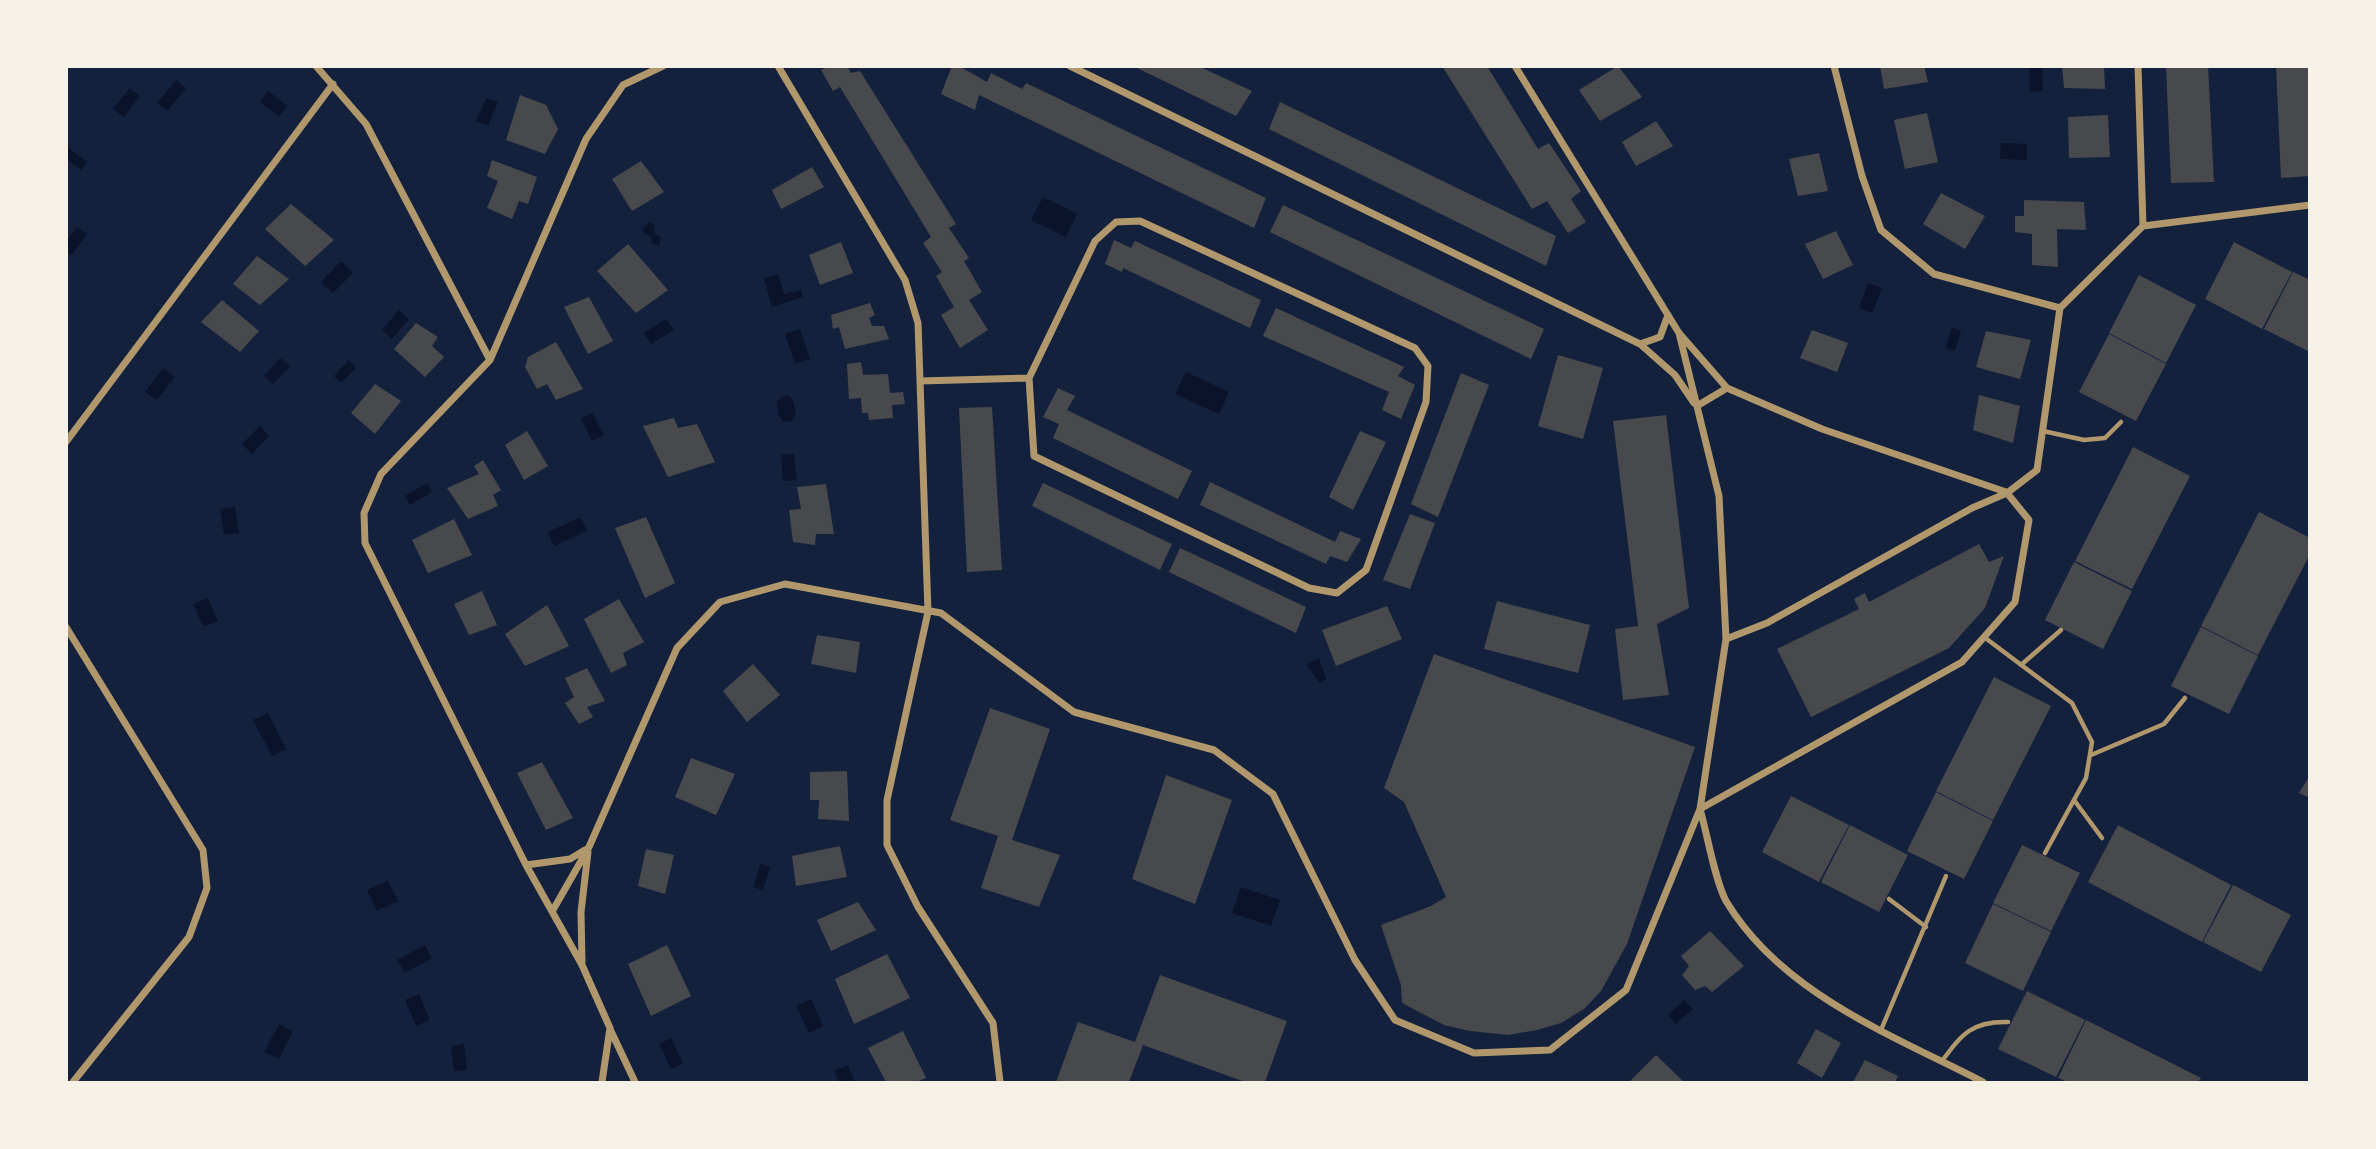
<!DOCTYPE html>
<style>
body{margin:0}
#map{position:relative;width:2376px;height:1149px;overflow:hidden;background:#14213d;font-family:"Fira Sans Condensed",sans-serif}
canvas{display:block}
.frame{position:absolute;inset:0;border:68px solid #f6f1e7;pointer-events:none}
</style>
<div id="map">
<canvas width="2376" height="1149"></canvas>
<div class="frame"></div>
</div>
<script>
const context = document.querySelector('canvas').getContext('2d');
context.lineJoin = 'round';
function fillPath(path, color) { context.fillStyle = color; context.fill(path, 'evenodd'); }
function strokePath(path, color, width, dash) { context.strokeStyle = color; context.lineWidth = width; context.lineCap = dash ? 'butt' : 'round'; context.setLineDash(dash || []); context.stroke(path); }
fillPath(new Path2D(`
 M2029,67h13l1,24 -13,1z
 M176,80l10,8 -19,23 -10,-8z
 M130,88l10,8 -16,21 -11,-8z
 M268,91l19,15 -8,10 -19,-14z
 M486,98l12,4 -10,24 -12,-5z
 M2001,143l26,1v16l-27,-1z
 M66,146l21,16 -6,8 -14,-11z
 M1043,197l34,17 -11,23 -35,-17z
 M650,222l4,2 1,10 6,3 -2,8 -7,-1 -1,-7 -8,-4v-5z
 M77,227l10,7 -16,22 -4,-4v-11z
 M341,261l12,12 -20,20 -12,-11z
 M778,274l6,20 17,-4 2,7 -31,10 -8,-29z
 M1868,283l14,5 -10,25 -13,-5z
 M399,310l10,9 -17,20 -10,-9z
 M666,319l8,11 -23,14 -7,-11z
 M1952,328l9,3 -6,20 -10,-3z
 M800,329l10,30 -15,5 -10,-30z
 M280,358l10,8 -17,18 -9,-8z
 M349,360l7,8 -15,15 -7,-7z
 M163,368l12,9 -18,23 -12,-8z
 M1186,372l43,20 -10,22 -44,-20z
 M787,395l6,4 3,14 -5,9 -8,-1 -5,-7 -1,-14z
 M592,413l12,22 -12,6 -11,-22z
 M260,426l9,10 -17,18 -10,-10z
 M794,454l3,26 -14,1 -2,-26z
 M427,483l5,9 -22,13 -5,-9z
 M235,507l4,26 -15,2 -4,-26z
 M581,517l6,14 -33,15 -6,-14z
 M208,598l10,23 -15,6 -10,-23z
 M1319,658l7,21 -6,4 -14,-18z
 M268,713l18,36 -14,7 -19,-36z
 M760,864l10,3 -7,23 -10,-3z
 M388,881l10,20 -21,10 -10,-21z
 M1241,887l39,13 -9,26 -39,-13z
 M425,945l7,13 -27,15 -8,-13z
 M419,994l11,26 -14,6 -11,-26z
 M811,999l12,27 -14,7 -13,-27z
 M1684,1000l9,9 -17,15 -8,-9z
 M279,1024l14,7 -14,28 -15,-7z
 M671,1038l12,25 -12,6 -12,-25z
 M464,1044l3,26 -13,1 -3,-25z
 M848,1065l7,17h-16l-5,-11z`), '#0b132b');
fillPath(new Path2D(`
 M829,66h18l4,7 9,-2 96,153 -7,4 20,30 -5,3 18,31 -13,8 19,30 -28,18 -19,-33 13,-8 -18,-31 6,-4 -19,-29 8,-6 -91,-150 -7,4 -12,-21z
 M952,66h7l28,16 4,-9 31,16 4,-6 240,115 -12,30 -275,-133 -4,15 -34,-16z
 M1133,66h65l54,25 -16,25z
 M1442,66h45l51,83 11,-6 32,48 -10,8 15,23 -18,11 -21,-32 -15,8z
 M1618,66l24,31 -42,24 -21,-31z
 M1880,66h44l4,16 -44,7z
 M2062,66h42l1,23 -41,-1z
 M2166,66h42l6,116 -43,1z
 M2276,66h34v110l-29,2z
 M520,95l26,10 12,24 -13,25 -39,-14z
 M1280,102l276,134 -10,30 -277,-137z
 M1927,113l11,49 -33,7 -11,-49z
 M2108,115l2,42 -41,1 -1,-41z
 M1656,121l17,25 -37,20 -14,-24z
 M1819,153l9,38 -30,5 -9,-37z
 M492,160l45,17 -9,27 -9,-3 -7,18 -25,-11 11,-27 -11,-5z
 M641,161l23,31 -32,19 -20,-32z
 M812,167l12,20 -43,22 -9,-19z
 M1941,193l44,23 -20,33 -42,-25z
 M2024,200l60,2 2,28 -29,-1 1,38 -26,-2v-31l-17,-2v-16h9z
 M291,204l43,36 -29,26 -40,-37z
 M1283,205l261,124 -13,30 -261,-127z
 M1836,231l17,34 -30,14 -18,-35z
 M1114,240l17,8 4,-7 126,59 -11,28 -127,-60 -1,4 -17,-8z
 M841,242l12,31 -33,12 -11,-30z
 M2234,242l58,30 -30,57 -57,-30z
 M628,244l40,46 -32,23 -39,-42z
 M257,256l32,23 -29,26 -27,-21z
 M2293,272l17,8v72l-46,-23z
 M2139,275l57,30 -30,58 -57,-30z
 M589,297l24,44 -25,13 -24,-47z
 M222,300l37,31 -19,21 -39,-30z
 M870,303l5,12 -6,3 3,8h12l5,13 -44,10 -6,-22 -6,2 -2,-14z
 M1276,308l128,59 -6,9 17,9 -14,34 -19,-9 7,-18 -126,-56z
 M416,323l22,14 -6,9 12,11 -19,20 -31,-28z
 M1812,330l36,13 -11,29 -37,-14z
 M1986,331l45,9 -11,39 -44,-12z
 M2109,334l57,30 -30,57 -57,-29z
 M556,342l27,47 -27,11 -9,-16 -10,5 -12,-22 3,-10z
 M1558,355l45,13 -20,71 -45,-13z
 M861,362l2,13 25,-1 2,19 13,-1 2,12 -13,1 1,13 -24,2 -1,-7h-6l-1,-15 -12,1 -2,-35z
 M1461,373l28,12 -51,132 -27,-13z
 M375,384l26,17 -26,33 -24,-21z
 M1058,388l17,8 -8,14 125,61 -14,28 -125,-61 6,-14 -16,-7z
 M1979,395l41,11 -7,37 -40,-13z
 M992,407l10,163 -35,2 -8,-164z
 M1666,415l23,193 -32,16 12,71 -46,5 -8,-71 23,-3 -25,-205z
 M674,418l4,10 19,-4 18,38 -47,15 -25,-51z
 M527,431l21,35 -24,14 -19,-35z
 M1360,431l26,11 -33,68 -24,-13z
 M2133,447l57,29 -58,113 -57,-28z
 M483,460l18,30 -8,5 5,11 -30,13 -21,-31 32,-14 -5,-8z
 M1210,482l125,60 5,-11 21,8 -14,23 -17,-6 -4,8 -126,-59z
 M1043,483l129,61 -12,26 -128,-64z
 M826,484l8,50h-18l-1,11 -22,-3 -4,-32 12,-1 -4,-22z
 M2259,512l51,26v16l-52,101 -57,-29z
 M1410,514l25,9 -25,66 -27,-9z
 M646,517l29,66 -30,15 -30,-70z
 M454,519l18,36 -44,18 -16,-33z
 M1979,544l10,18 15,-6 -19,52 -36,40 -138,69 -34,-68 82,-40 -5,-10 11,-6 4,9z
 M1180,548l126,59 -10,26 -127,-61z
 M2074,562l58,29 -29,58 -58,-29z
 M482,591l15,34 -28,10 -15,-31z
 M619,599l25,43 -21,11 4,12 -16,8 -27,-54z
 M1497,601l93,24 -12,48 -94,-24z
 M547,605l22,41 -44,20 -20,-32z
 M1387,606l15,33 -66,27 -14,-36z
 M2201,627l57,29 -29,58 -58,-28z
 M817,635l43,7 -4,31 -45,-9z
 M1434,654l261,93 -68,197 -26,47 -17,18 -23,14 -24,7 -29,5 -38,-4 -26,-6 -42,-22 -1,-18 -20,-60 50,-19 15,-9 -42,-95 -20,-14z
 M753,664l27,31 -33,27 -24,-31z
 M587,668l18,33 -18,6 6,10 -14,7 -14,-21 9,-6 -9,-19z
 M1994,677l57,29 -58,114 -57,-29z
 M990,708l60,21 -38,111 48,15 -21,52 -58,-19 17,-52 -48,-16z
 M691,758l44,16 -19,41 -41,-18z
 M542,762l31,56 -27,12 -29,-57z
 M847,771l2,50 -31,-2 1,-19h-9v-28z
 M1166,775l66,25 -37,104 -63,-25z
 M2310,775v23l-11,-5z
 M1936,792l57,29 -29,58 -57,-28z
 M1791,796l58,29 -30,57 -57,-30z
 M1850,825l58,30 -29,57 -58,-30z
 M2118,825l113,60 -29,57 -114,-60z
 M2022,845l58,28 -29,58 -58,-28z
 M840,846l7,31 -51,9 -4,-30z
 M646,849l28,6 -9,39 -27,-8z
 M2233,885l58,30 -30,57 -58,-30z
 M858,902l18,28 -45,21 -14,-31z
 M1993,904l58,28 -28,59 -58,-28z
 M1710,931l34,35 -32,26 -7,-6 -10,4 -13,-15 7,-9 -8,-10z
 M667,945l24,51 -40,20 -23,-52z
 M887,954l23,44 -56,26 -19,-45z
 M1160,975l127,46 -22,61h-20l-102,-37 -14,37h-73l22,-60 57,20z
 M2027,991l58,29 -29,57 -58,-28z
 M2086,1020l115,58 -3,4h-131l-9,-4z
 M1816,1029l25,14 -19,35 -25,-15z
 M903,1031l23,47 -10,4h-30l-18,-34z
 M1656,1055l28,27h-55z
 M1865,1060l33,16 -3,6h-42z`), '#48494c');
strokePath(new Path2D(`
 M2043,431l41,9 21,-2 16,-16
 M1984,637l88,66 20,39 -6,36 -41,75
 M2021,665l40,-35
 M2091,755l73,-31 21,-26
 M2074,800l28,38
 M1889,899l37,28
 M1881,1030l65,-154
 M1942,1061c20,-27 30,-40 66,-39`), '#b1986c', 4.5);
strokePath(new Path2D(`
 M316,66l50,58 124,236
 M778,66l127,214 13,43 10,289 -41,188v45l31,62 75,116 7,59
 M1070,66l570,278 35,31 19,28
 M1515,66l164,267 48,55 95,41 184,63
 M1834,66l28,110 19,54 53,44 126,34
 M2138,66l5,160
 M1640,344l20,-7 8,-22
 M920,381l109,-3 66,-137 21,-19 24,-1 275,127 13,18 -2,36 -60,168 -29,23 -28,-5 -275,-132 -5,-78
 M1697,406l30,-18
 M66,442l267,-358
 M66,627l137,223 4,38 -18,49 -116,145
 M1726,639l41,-16 205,-115 35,-15 30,-23 23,-162 83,-82 167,-21
 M526,865l44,-6 15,-9
 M553,910l36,-63 88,-199 43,-46 65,-18 156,29 133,99 140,38 59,44 82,166 40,60 79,33 76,-3 76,-60 74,-181 26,-170 -7,-143 -40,-163
 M582,962l-1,-50 7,-60
 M610,1029l25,53
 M602,1082l8,-54 -28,-63 -56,-100 -161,-322 -1,-30 17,-39 109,-114 96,-221 37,-54 40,-19
 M1983,1082c-91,-47 -201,-88 -257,-181 -11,-20 -19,-68 -26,-92l262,-147 53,-60 14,-82 -22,-27`), '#b1986c', 7);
</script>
